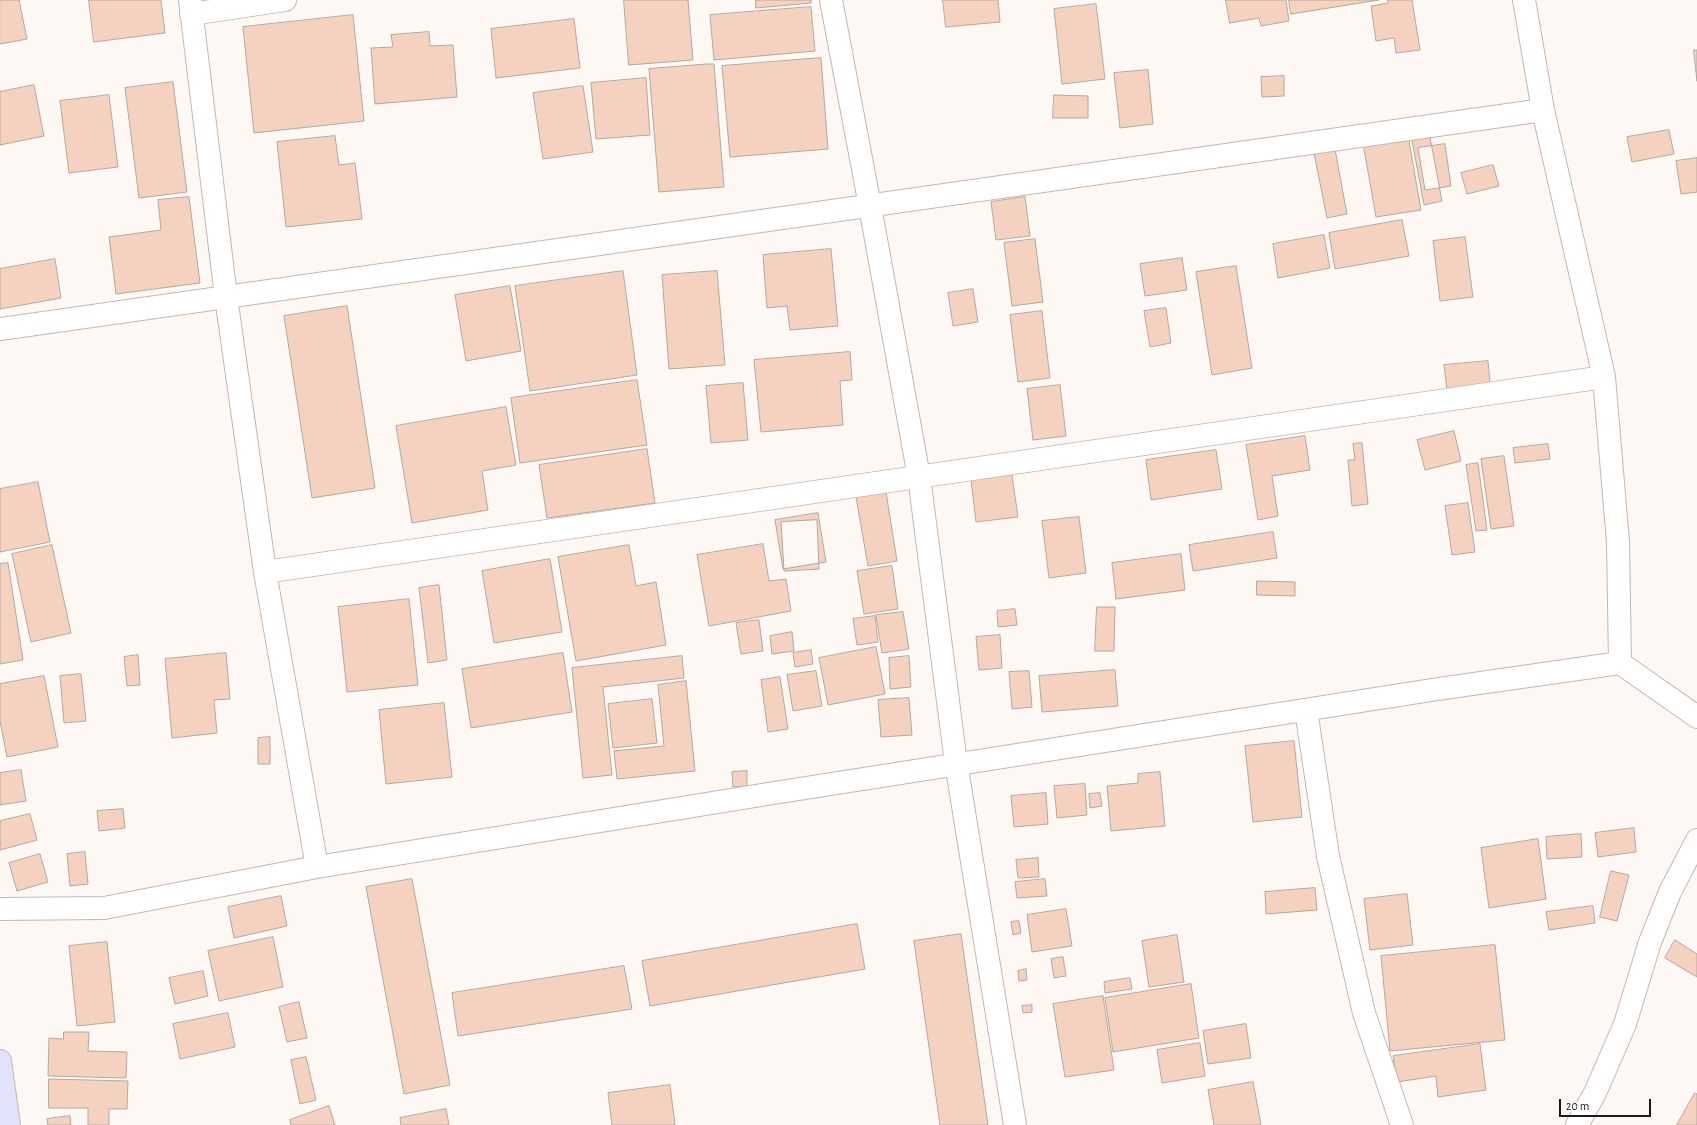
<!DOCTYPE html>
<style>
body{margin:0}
#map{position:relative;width:1697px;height:1125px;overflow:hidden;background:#fef8f4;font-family:"Alegreya Sans",sans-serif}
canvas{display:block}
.scale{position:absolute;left:1559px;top:1099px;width:92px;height:18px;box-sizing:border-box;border:2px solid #1f1a17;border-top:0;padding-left:5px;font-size:12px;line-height:14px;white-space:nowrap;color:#1f1a17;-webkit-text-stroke:3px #fff;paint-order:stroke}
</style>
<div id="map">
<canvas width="1697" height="1125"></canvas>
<div class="scale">20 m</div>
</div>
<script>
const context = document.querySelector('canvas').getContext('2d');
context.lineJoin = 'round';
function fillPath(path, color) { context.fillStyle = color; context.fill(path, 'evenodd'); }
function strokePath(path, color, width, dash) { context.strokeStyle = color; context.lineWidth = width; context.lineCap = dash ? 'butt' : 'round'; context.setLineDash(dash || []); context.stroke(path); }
const building = new Path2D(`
 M0,0h19l8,39 -27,5z
 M89,0h72l4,33 -71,9z
 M624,0h64l5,60 -64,5z
 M756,0h55v3l-55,5z
 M943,0h55l2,22 -54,5z
 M1226,0h60l3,21 -28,5 -2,-8 -29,5z
 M1289,0h90l-88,14z
 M1388,0h24l8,50 -24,3 -2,-15 -18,3 -5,-35 17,-3z
 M1096,4l9,75 -43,5 -8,-75z
 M811,7l4,44 -101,9 -4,-45z
 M353,15l11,106 -110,12 -11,-106z
 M574,19l6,49 -84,10 -5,-49z
 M429,32l1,14 23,-1 4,52 -82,7 -4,-56 22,-1 -2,-12z
 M1694,50h3v31z
 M821,58l7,91 -98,8 -8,-91z
 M707,64h7l10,123 -65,5 -10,-123z
 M1148,70l5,54 -33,4 -6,-55z
 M1284,76v20l-22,1 -1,-20z
 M646,78l4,57 -54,4 -5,-56z
 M173,82l14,110 -48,6 -14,-110z
 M34,85l10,51 -44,9v-53z
 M583,86l10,66 -50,7 -10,-66z
 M109,95l9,72 -49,6 -9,-72z
 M1054,95l34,1v22h-35z
 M1669,130l5,24 -42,8 -5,-25z
 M1429,132l13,69 -18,4 -13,-70z
 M1408,135l13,75 -45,7 -13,-74z
 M335,136l4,29 16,-2 7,56 -76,8 -9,-85z
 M1334,144l13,70 -20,4 -14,-70z
 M1445,144l6,42 -26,4 -7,-42z
 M1697,158v34l-16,2 -5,-33z
 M1493,165l6,21 -32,8 -6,-21z
 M189,197l11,86 -84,11 -7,-57 52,-7 -3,-30z
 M1025,197l5,39 -34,4 -5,-38z
 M1402,220l7,36 -74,13 -6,-36z
 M1324,235l6,33 -52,10 -5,-34z
 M1465,237l8,60 -33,4 -7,-60z
 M1035,239l8,63 -31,4 -8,-63z
 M831,249l7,77 -48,4 -3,-24 -20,2 -4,-53z
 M1182,258l5,32 -42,6 -5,-32z
 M55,259l6,39 -61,11v-40z
 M1236,266l16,102 -40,7 -16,-103z
 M623,271l14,104 -107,16 -15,-105z
 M717,271l8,94 -56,4 -7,-94z
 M510,286l11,65 -55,10 -11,-66z
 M973,289l5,33 -25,4 -5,-33z
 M347,306l28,182 -63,10 -28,-182z
 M1166,308l5,35 -21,4 -6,-36z
 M1042,311l8,67 -32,4 -8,-67z
 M850,352l2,28 -12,1 3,44 -82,7 -7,-72z
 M1488,361l3,32 -43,5 -4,-33z
 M637,380l10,65 -127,18 -9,-65z
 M743,383l5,57 -37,3 -5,-57z
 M1060,385l6,51 -33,4 -6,-51z
 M506,407l10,58 -34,6 6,39 -76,13 -16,-97z
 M1454,431l7,30 -36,9 -8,-30z
 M1305,436l5,34 -38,6 6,40 -20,4 -12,-75z
 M1362,443l6,61 -16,2 -4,-46h7l-2,-16z
 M1548,444l2,15 -35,4 -2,-15z
 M647,449l8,54 -108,15 -8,-53z
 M1216,450l6,39 -71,11 -5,-40z
 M1504,456l10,70 -23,3 -10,-70z
 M1478,463l9,67 -11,1 -10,-66z
 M1012,475l6,42 -42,5 -5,-42z
 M38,482l12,60 -50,10v-63z
 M886,492l11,69 -29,5 -12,-69z
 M1468,503l7,49 -23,3 -7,-49z
 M818,513l8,49 -43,7 -8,-49z
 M1079,517l7,56 -37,5 -7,-57z
 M817,520l2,49 -35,2 -3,-49z
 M1273,532l4,26 -84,13 -4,-26z
 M763,544l6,37 17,-2 5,32 -82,15 -12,-71z
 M52,545l19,88 -40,9 -19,-88z
 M629,545l7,41 20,-4 10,63 -90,16 -18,-104z
 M1181,554l4,36 -69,9 -4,-36z
 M550,559l12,73 -68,11 -12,-72z
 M8,563l15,97 -23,4v-100z
 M892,566l6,43 -34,5 -7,-43z
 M1257,581l38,1v14l-38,-1z
 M439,585l8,75 -19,3 -9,-75z
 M409,599l9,86 -71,7 -9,-85z
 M1097,607h18l-1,44h-19z
 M1015,609l2,16 -19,2 -1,-16z
 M903,612l6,37 -27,4 -6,-38z
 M875,616l3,26 -21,3 -4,-26z
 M759,620l4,31 -22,3 -5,-31z
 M792,632l2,19 -22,3 -2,-18z
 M1000,635l2,33 -23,2 -3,-33z
 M876,647l9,47 -57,11 -9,-47z
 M811,650l2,14 -18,3 -2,-14z
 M226,653l4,46 -16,1 3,33 -45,5 -7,-79z
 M563,653l9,59 -101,16 -9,-59z
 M138,655l2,30 -13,1 -3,-29z
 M682,656l2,22 -81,9 9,88 -29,3 -11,-110z
 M909,656l2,31 -21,2 -1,-31z
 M1115,670l3,36 -76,6 -3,-36z
 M816,671l6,35 -29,5 -6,-36z
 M1029,671l3,36 -20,2 -3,-37z
 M81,674l5,47 -22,2 -4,-47z
 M44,676l14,71 -51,10 -7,-36v-37z
 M780,677l8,52 -20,3 -7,-52z
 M686,681l9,90 -78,8 -3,-28 50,-5 -6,-61z
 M909,698l3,37 -31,2 -3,-37z
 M652,699l5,44 -44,5 -5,-44z
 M444,703l8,74 -66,7 -7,-74z
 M270,737v27h-12v-26z
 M1294,741l8,76 -49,5 -8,-76z
 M21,770l5,31 -26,4v-32z
 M747,771v15l-14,1 -1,-15z
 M1160,772l5,54 -54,5 -4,-45 31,-3v-9z
 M1085,784l2,31 -30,3 -3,-32z
 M1046,793l2,31 -34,3 -3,-31z
 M1100,793l2,13 -12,2 -1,-14z
 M123,809l2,19 -26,3 -2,-20z
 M30,814l7,26 -37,10v-29z
 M1634,828l2,24 -38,5 -3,-24z
 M1581,834l1,23 -35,2 -1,-22z
 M1538,839l8,60 -57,9 -8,-60z
 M85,852l3,32 -18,2 -3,-32z
 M40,854l8,28 -31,9 -8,-28z
 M1038,858l1,19 -21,1 -2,-18z
 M1611,871l18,4 -12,46 -17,-4z
 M412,879l38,206 -46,9 -38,-207z
 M1045,879l2,17 -30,2 -2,-16z
 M1315,888l2,22 -51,4 -1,-22z
 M1407,894l6,51 -43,5 -6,-51z
 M281,896l6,30 -53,12 -6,-31z
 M1593,906l2,17 -46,7 -3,-18z
 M1066,909l6,37 -40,6 -5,-37z
 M1019,921l2,12 -8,2 -2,-13z
 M857,924l8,45 -215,37 -8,-45z
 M961,934l27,191h-48l-26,-184z
 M1177,935l7,47 -35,5 -7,-46z
 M273,937l10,50 -64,14 -11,-50z
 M1675,940l22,14v23l-32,-19z
 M107,942l8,80 -38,4 -8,-80z
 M1495,945l10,95 -115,11 -9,-95z
 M1063,957l3,19 -12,2 -3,-19z
 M624,966l8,43 -174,27 -6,-43z
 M1026,969l1,11 -8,1 -1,-10z
 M203,971l5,25 -33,8 -6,-26z
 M1130,978l2,11 -27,4 -1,-11z
 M1191,984l8,54 -86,14 -8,-54z
 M1103,996l11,74 -49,7 -12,-73z
 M299,1002l8,36 -20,4 -8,-35z
 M1032,1005v7l-9,1 -1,-7z
 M228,1013l7,34 -55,12 -7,-35z
 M1246,1024l5,34 -43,6 -5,-33z
 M64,1032h25l-1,19 39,1 -1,26 -78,-2 1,-38 14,1z
 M1200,1043l5,33 -43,7 -5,-33z
 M1480,1044l6,46 -48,7 -2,-21 -39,6 -4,-26z
 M306,1057l10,43 -16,4 -9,-44z
 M49,1079l79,2 -1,28h-18v16h-21v-17h-39z
 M1253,1082l8,43h-47l-6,-35z
 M670,1085l5,40h-63l-4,-32z
 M1695,1093l2,1v31h-20z
 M329,1106l6,19h-44l-1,-5z
 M446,1109l3,16h-48l-1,-7z
 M70,1116l1,9h-23l-1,-6z`);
fillPath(building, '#f4d2bf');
strokePath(building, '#b5a7a0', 1);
const minor = new Path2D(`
 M190,0l36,297 39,275 52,295
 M831,0l39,206 49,271 37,286 59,362
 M1524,0l19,110 61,267 14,165 2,121
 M191,14l94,-14
 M0,329l1543,-219
 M265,572l1339,-195
 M1306,710l22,146 36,157 38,112
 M0,909l104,-1 213,-41 463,-75 658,-103 182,-26 77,54
 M1577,1125l18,-32 30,-69 25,-82 20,-50 27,-52`);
const secondary = new Path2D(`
 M0,1061l9,64`);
strokePath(minor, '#c5b7af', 24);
strokePath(secondary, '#c5b7af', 24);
strokePath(minor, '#fff', 22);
strokePath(secondary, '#e0e3f9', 22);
</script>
